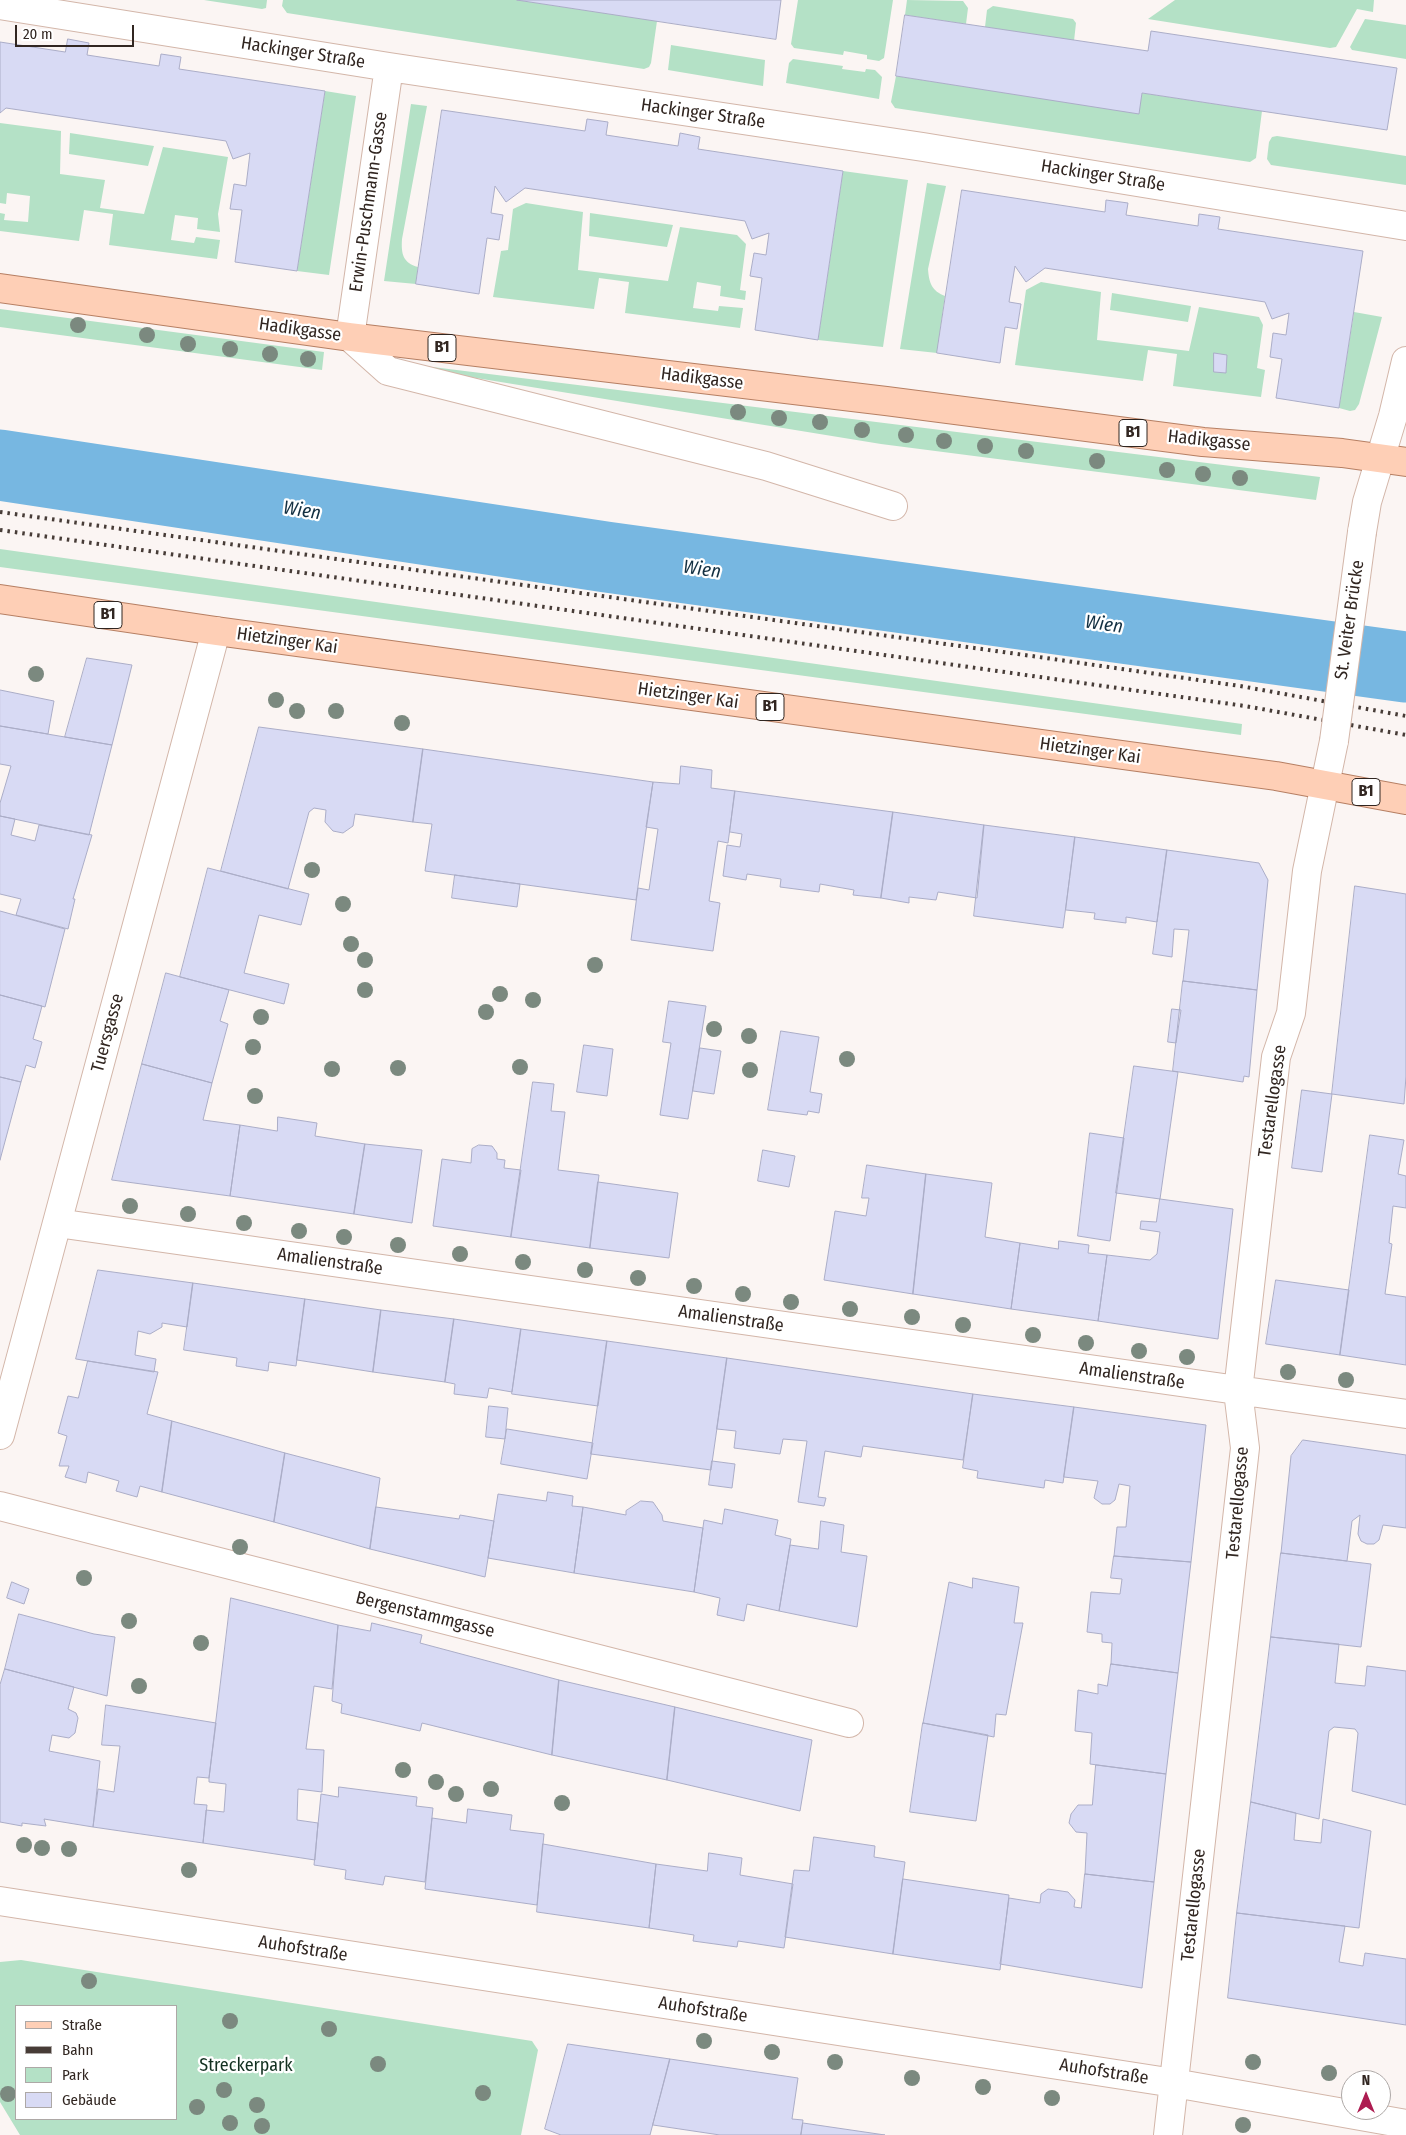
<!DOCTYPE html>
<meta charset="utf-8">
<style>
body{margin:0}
#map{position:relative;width:1406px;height:2135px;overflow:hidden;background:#fbf5f3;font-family:"Fira Sans Condensed",sans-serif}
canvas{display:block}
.legend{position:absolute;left:15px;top:2005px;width:162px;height:115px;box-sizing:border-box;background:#fff;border:1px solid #ada8a6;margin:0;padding:6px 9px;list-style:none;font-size:15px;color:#312621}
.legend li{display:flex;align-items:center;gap:10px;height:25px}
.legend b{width:25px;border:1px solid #ada8a6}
.north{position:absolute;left:1341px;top:2070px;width:50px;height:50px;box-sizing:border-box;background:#fff;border:1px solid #ada8a6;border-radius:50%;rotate:0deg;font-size:14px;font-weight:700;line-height:20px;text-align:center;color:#312621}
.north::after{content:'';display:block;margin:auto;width:18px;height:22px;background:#ad1c51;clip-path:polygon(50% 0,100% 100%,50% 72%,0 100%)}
.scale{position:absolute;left:15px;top:25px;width:119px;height:22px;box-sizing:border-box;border:2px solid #312621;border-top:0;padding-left:6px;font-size:15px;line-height:18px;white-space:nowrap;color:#312621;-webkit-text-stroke:4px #fff;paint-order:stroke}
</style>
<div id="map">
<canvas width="1406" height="2135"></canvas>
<ul class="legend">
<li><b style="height:6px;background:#fecfb6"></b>Straße</li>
<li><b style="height:6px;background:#473c37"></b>Bahn</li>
<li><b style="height:14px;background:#b4e1c6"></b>Park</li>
<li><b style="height:14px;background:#d8daf4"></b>Gebäude</li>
</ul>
<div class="north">N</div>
<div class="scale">20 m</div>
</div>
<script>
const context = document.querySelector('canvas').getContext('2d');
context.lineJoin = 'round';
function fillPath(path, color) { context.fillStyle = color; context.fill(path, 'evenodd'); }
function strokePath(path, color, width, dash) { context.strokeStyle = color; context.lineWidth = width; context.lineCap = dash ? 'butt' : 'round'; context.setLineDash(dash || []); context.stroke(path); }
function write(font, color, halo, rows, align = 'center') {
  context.font = font + ' "Fira Sans Condensed",sans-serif'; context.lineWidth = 4.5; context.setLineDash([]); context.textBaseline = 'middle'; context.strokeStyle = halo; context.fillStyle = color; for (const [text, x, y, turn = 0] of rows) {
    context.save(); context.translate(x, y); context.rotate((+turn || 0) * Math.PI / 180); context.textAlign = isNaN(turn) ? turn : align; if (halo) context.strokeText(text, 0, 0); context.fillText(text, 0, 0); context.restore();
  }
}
fillPath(new Path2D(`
 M204,0h63l-1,8 -4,1z
 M283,0h234l140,21 -6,42 -2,4 -5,2 -357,-56 -5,-7z
 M798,0h95l-9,58 -5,3 -12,-2v-4l-23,-4 -1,4 -49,-7 -3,-4z
 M907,0l56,1 5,7 -2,16 -61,-9z
 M1175,0h199l-1,12 -16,-3 -21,38 -6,1 -182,-29z
 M993,6l80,13 3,4 -2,18 -89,-14 2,-17z
 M1365,19l41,6v34l-54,-9 -2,-3z
 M671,45l94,15 -2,26 -95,-16z
 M793,59l50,7 -1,3 23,3 1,-3 9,1 7,7 -3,22 -93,-16 3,-20z
 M896,76l242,37 4,-20 120,18 -6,47 -6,4 -355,-54 -4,-6z
 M325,91l31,5 -27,179 -32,-4z
 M411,104l16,2 -25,133c-1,15 1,24 16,28l-2,17 -32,-3z
 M0,123l61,8 -1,43 45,6 -5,28 44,6 19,-67 65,10 -10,57 2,18 -23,-3 1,-11 -23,-3 -4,25 23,3 2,-6 24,3 -3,19 -108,-14 4,-31 -29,-4 -5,31 -79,-10v-18l5,1 -1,6 24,2 2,-26 -23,-3 -1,11 -6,-1z
 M70,133l84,13 -6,20 -79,-12z
 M1277,136l129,20v29l-135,-20 -4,-6 2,-17 3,-5z
 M843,171l65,9 -25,167 -65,-7z
 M927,183l19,3 -18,83c1,14 4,22 17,27l-8,57 -37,-4z
 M526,203l57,9 -5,58 90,11 12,-54 57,8 9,9 -6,46 6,1 -1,9 -25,-4 1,-10 -24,-4 -4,26 25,3 1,-5 24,2 -3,20 -115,-15 4,-31 -30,-4 -5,31 -101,-12 8,-46 7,-1 5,-41z
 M590,213l83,12 -6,22 -78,-11z
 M1041,282l60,10 -4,48 92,11 10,-44 60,10 4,8 -6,43 8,2 -4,27 -88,-11 4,-32 -29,-4 -5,31 -128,-16 11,-75z
 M1112,293l79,13 -3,16 -78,-12z
 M0,309l324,43 -2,18 -322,-43z
 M1354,312l28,5 -23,87 -4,6 -5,1 -11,-3z
 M384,361l936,116 -4,23 -435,-56 -497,-81z
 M0,549l1242,175 -1,11 -1241,-168z
 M21,1960l511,81 6,9 -17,85h-501l-20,-33v-140zM16,2006h160v113h-160z`), '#b4e1c6');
strokePath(new Path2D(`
 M0,465l606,92 800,110`), '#77b7e1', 71);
const building = new Path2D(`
 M517,0h264l-5,39z
 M905,15l243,36 3,-20 246,37 -10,62 -245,-37 -3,21 -243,-38z
 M68,39l21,4 -2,12 72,11 2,-12 20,3 -2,12 146,22 -28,180 -62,-9 7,-52 -12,-1 4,-25 12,2 4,-33 -17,6 -7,-18 -220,-33 -6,5v-71l65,10z
 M442,110l143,21 2,-12 21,3 -2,13 72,11 2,-13 20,4 -2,12 145,22 -25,169 -63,-10 7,-52 -12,-2 4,-23 12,2 3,-22 -17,6 -7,-18 -220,-33 -19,14 -11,-16 -4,27 12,2 -4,25 -12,-2 -8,56 -63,-10z
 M962,190l143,22 1,-12 22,3 -2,12 72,11 1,-12 21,3 -2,12 145,22 -24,157 -63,-10 6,-39 -12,-2 3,-24 13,2 3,-22 -17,6 -7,-17 -220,-34 -19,14 -11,-16 -6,36 12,2 -4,25 -12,-2 -5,36 -63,-10z
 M1214,353l13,2 -1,18 -12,-1z
 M87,658l45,7 -20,80 -47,-8z
 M0,690l54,11 -6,33 -48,-8z
 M0,726l112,19 -23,90 -89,-19v-13l11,-37 -11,-2z
 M259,727l164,22 -10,73 -58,-8 -2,12 -10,7 -10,-2 -8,-9 1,-12 -12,-2 -5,4 -21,77 -67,-18z
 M423,749l230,33 -17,118 -211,-29 7,-47 -19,-2z
 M681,766l31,4 -1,18 24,3 -7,52 -10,-2 -9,60 11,2 -7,48 -82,-11 7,-52 11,2 9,-61 -12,-2 7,-45 26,2z
 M735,791l158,21 -12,86 -28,-3 1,-5 -34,-6 -1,8 -39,-5 1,-8 -34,-5 -1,6 -23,-4 4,-31 13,2 2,-13 -12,-2z
 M893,812l91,13 -7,73 -39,-6 -2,8 -27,-3v6l-28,-5z
 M0,816l15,3 -4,16 24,6 4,-16 53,10 -19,64h2l-7,30 -52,-14 5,-16 -21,-5z
 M984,825l91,12 -12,91 -89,-12z
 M1075,837l92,13 -10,72 -31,-5v6l-32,-4 1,-6 -29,-3z
 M1167,850l92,13 9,17 -11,110 -74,-9 6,-51 -15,-1 -2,28 -19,-3z
 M208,868l101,26 -8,31 -42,-10 -15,58 45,11 -5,20 -104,-27z
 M455,875l65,9 -3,23 -65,-9z
 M1355,886l51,8v182l-2,28 -72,-10z
 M0,911l65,18 -20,78 -45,-12z
 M166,973l63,17 -9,31 8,3 -16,59 -70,-19z
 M1183,981l74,9 -8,87 -5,-1 -1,6 -70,-11z
 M0,995l42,11 -9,33 9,3 -7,26 -9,-3 -5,17 -21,-5z
 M669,1001l37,5 -18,113 -28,-4 11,-72 -8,-1z
 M1172,1009l9,1 -5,33 -8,-1z
 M781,1031l38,6 -9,55 12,2 -3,19 -11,-2 -1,4 -39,-5z
 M584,1045l29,4 -6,47 -30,-4z
 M700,1048l21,3 -7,43 -21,-3z
 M142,1064l70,19 -9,37 37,5 -10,71 -118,-16z
 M1134,1066l44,6 -18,127 -44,-6z
 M0,1077l21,5 -21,78z
 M533,1082l21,2 -3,27 14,1 -7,58 41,5 -9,73 -79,-11z
 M1302,1090l30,4 -10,78 -30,-4z
 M278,1117l39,6 -2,13 50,8 -11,70 -124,-18 10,-71 37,6z
 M1090,1133l34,5 -14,103 -32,-5z
 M1370,1135l34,5 -6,34 8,2v32l-13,-2 -4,37 3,1 -7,50 21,3v68l-66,-10z
 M365,1144l57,6 -10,73 -58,-9z
 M479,1145l13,1 5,7v6l8,1 -1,8 17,2 -10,67 -78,-11 9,-67 29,4 1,-14z
 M763,1150l32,6 -6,31 -31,-6z
 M867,1165l59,9 -13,120 -89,-14 11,-69 31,5 3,-18h-7z
 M926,1174l66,9 -7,54 35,6 -9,66 -98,-15z
 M598,1182l80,11 -9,65 -79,-10z
 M1160,1199l73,10 -15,130 -120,-18 9,-66 43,5 7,-6 3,-22 -20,-3 1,-8 15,1z
 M1059,1241l30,4 -1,8 19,2 -9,66 -87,-12 9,-66 38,6z
 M98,1270l95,13 -6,44 -25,-4v4l-12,7 -12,-3 -3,24 21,4 -2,13 -78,-13z
 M1276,1280l73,10 -9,65 -74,-11z
 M193,1283l112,16 -9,67 -27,-4 -1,9 -32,-5 1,-8 -53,-8z
 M305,1299l76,11 -8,62 -76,-12z
 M381,1310l73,9 -9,63 -72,-10z
 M454,1319l67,10 -9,63 -23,-4 -2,10 -33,-4 1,-10 -10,-2z
 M521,1329l86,12 -9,65 -86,-12z
 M607,1341l120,17 -16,112 -120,-16z
 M727,1358l246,36 -10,66 -100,-14 -2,11 -36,-6 -7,46 8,1 -2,8 -26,-4 9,-61 -24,-2 -3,15 -46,-6 2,-17 -19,-2z
 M88,1361l70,11 -11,42 25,7 -10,71 -22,-6 -3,11 -21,-6 3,-10 -31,-9 -2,11 -21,-6 4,-11h-10l8,-30 -9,-3 10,-37 10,2z
 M973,1394l101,13 -11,76 -18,-3 -1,8 -67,-10 1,-7 -15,-3z
 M489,1406l19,2 -3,31 -19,-2z
 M1074,1407l132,18 -15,137 -77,-6 3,-29h9l4,-41 -11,-2 -4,16 -5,4h-8l-8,-6 4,-17 -34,-4z
 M172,1421l113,32 -11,69 -112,-30z
 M507,1429l86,14 -6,36 -86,-15z
 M1303,1440l103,15v73l-23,-3 -4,15 -5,4h-7l-6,-3 -3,-7 2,-19 -8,6 -5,40 -66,-8 10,-97z
 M285,1453l95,25 -10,71 -96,-27z
 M712,1461l23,3 -3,24 -23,-3z
 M548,1492l25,4 -1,10 11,1 -9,66 -86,-15 10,-64 48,7z
 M641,1501l12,1 9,13 1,6 40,7 -9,64 -120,-19 9,-66 43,8v-4z
 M376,1507l83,12 1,-4 34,6 -9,56 -115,-28z
 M725,1509l53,11 -3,15 16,4 -12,72 -32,-7 -3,17 -27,-6 3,-17 -26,-6 10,-72 18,4z
 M821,1521l23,4 -3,27 26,4 -10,71 -78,-16 11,-66 28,4z
 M1281,1553l90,11 -10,83 -90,-10z
 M1114,1556l77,6 -13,111 -67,-9 1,-21 -10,-1v-8l-15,-2 4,-40 29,2 2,-15 -11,-1z
 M973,1578l46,9 -5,36h9l-17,92 -10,-1 -2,23 -71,-14 26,-141 23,6z
 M12,1582l17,7 -5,15 -17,-6z
 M231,1598l107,27 -6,64 -18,-3 -8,63 18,1 -2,42 -24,-3 -1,31 21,3 -3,37 -112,-17 3,-33 18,2 2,-28 -17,-2v-4z
 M19,1614l75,20 21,3 -8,59 -102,-27z
 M372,1623l50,12 -2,8 139,37 -7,75 -130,-32 -2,8 -79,-18 1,-9 -10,-3 6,-76 32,6z
 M1271,1637l68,7 -4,39 30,3 2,-20 39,5v134l-54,-14 6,-58 -3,-4 -21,-2 -5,4 -10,88 -68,-17z
 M1111,1664l67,9 -12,101 -76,-10 2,-31 -17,-2 3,-41 20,4v-10l9,2z
 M5,1669l69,18 -6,22 8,4 2,5 -3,15 -6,5 -17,-3 -3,16 51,10 -7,66 -49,-8 2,7 -24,-3v3l-22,-4v-137z
 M559,1680l116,27 -8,73 -115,-25z
 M106,1705l110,18 -7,55 -12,-1 -3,27 13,1 -4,38 -110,-16 5,-38 16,3 6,-46 -18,-1z
 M675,1707l137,33 -12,71 -133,-31z
 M923,1723l65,12 -12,86 -66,-9z
 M1096,1765l70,9 -12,108 -69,-8 2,-41 -11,-1 -7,-9 2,-9 7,-9h14z
 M339,1787l78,10 -1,9 17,2 -8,74 -40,-6 -2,9 -38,-6 1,-9 -32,-5 7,-71 17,3z
 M1251,1802l45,11 -2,27 27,3 2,-24 48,12 -12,97 -122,-15z
 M468,1809l44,6 -2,15 34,4 -7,71 -112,-16 7,-71 34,5z
 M814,1837l61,9 -1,11 31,5 -12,92 -108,-17 9,-67 15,1z
 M543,1844l113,20 -7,64 -112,-16z
 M709,1853l33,5 -2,17 53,9 -9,64 -46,-7 -1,6 -44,-6 1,-6 -45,-7 7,-64 51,7z
 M1085,1874l69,8 -12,106 -142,-24 9,-66 31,5 1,-9 7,-5 20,3 7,8 -1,7 7,1z
 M903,1879l106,16 -9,75 -107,-16z
 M1237,1913l108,13 -6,36 24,4 2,-13 41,6v66l-178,-27z
 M568,2044l102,15 -20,76h-89l-16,-6z
 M670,2059l128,19 -6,41 11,1 -2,15h-81l-67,-10z
 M803,2123l82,12h-84z`);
fillPath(building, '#d8daf4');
strokePath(building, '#abadc7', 1);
const minor = new Path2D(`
 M0,5l389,62 534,80 483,79
 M389,67l-39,270 38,34 378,95 127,40
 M1362,532l5,-30 26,-86 13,-55
 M57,1223l1349,191
 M0,1435l216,-804
 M0,1506l849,217
 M0,1901l1174,182 232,41
 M1168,2135l77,-687 -7,-57 38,-334 15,-44 16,-142 27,-130`);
const major = new Path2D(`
 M0,288l350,49 536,64 317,41 139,11 64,9
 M0,599l216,32 1060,145 130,24`);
strokePath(minor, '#d3b6a9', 30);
strokePath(major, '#b67f63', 30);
strokePath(minor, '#fff', 28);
strokePath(major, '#fecfb6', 28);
strokePath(new Path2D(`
 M0,512l1039,145 201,29 166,30
 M0,530l1245,176 161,29`), '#473c37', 4, [2.5, 5]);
const minorBridge = new Path2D(`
 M1334,741l28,-209`);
strokePath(minorBridge, '#d3b6a9', 30, []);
strokePath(minorBridge, '#fff', 28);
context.fillStyle = '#7b897f';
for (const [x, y] of [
 [78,325],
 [147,335],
 [188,344],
 [230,349],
 [270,354],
 [308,359],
 [738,412],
 [779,418],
 [820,422],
 [862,430],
 [906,435],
 [944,441],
 [985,446],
 [1026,451],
 [1097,461],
 [1167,470],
 [1203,474],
 [1240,478],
 [36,674],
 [276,700],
 [297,711],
 [336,711],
 [402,723],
 [312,870],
 [343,904],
 [351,944],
 [365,960],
 [595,965],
 [365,990],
 [500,994],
 [533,1000],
 [486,1012],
 [261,1017],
 [714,1029],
 [749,1036],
 [253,1047],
 [847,1059],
 [520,1067],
 [398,1068],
 [332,1069],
 [750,1070],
 [255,1096],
 [130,1206],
 [188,1214],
 [244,1223],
 [299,1231],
 [344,1237],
 [398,1245],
 [460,1254],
 [523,1262],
 [585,1270],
 [638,1278],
 [694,1286],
 [743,1294],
 [791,1302],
 [850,1309],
 [912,1317],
 [963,1325],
 [1033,1335],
 [1086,1343],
 [1139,1351],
 [1187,1357],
 [1288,1372],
 [1346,1380],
 [240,1547],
 [84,1578],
 [129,1621],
 [201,1643],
 [139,1686],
 [403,1770],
 [436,1782],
 [491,1789],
 [456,1794],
 [562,1803],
 [24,1845],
 [42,1848],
 [69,1849],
 [189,1870],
 [89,1981],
 [230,2021],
 [329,2029],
 [704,2041],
 [772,2052],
 [835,2062],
 [1253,2062],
 [378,2064],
 [1329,2073],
 [912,2078],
 [983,2087],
 [224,2090],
 [483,2093],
 [8,2094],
 [1052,2098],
 [257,2105],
 [197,2107],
 [230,2123],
 [1243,2125],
 [262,2126]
]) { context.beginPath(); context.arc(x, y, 8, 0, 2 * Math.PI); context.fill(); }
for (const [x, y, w] of [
 [442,348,28],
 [1133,433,28],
 [108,615,28],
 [770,707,28],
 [1366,792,28]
]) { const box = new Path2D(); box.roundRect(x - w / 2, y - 13.5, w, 27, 4); context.fillStyle = '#fff'; context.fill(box); strokePath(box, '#312621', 1); }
write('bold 16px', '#312621', null, [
 ["B1",442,348],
 ["B1",1133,433],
 ["B1",108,615],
 ["B1",770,707],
 ["B1",1366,792]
]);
write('18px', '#312621', '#fff', [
 ["Hackinger Straße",303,53,9],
 ["Hackinger Straße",703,114,8],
 ["Hackinger Straße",1103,176,9],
 ["Erwin-Puschmann-Gasse",369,202,-82],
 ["Hadikgasse",300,330,8],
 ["Hadikgasse",702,379,7],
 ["Hadikgasse",1209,441,6],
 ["St. Veiter Brücke",1350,620,-82],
 ["Hietzinger Kai",287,641,8],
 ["Hietzinger Kai",688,696,8],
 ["Hietzinger Kai",1090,751,8],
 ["Tuersgasse",108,1033,-75],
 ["Testarellogasse",1273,1101,-82],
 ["Amalienstraße",330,1262,8],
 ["Amalienstraße",731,1319,8],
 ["Amalienstraße",1132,1376,8],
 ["Testarellogasse",1238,1503,-85],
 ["Bergenstammgasse",425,1615,14],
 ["Testarellogasse",1194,1905,-84],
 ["Auhofstraße",303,1949,9],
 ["Auhofstraße",703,2010,9],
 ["Auhofstraße",1104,2072,9]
]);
write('18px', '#123020', '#fff', [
 ["Streckerpark",246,2066]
]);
write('italic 19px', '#133042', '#fff', [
 ["Wien",302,511,9],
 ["Wien",702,570,8],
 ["Wien",1104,625,8]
]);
</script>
